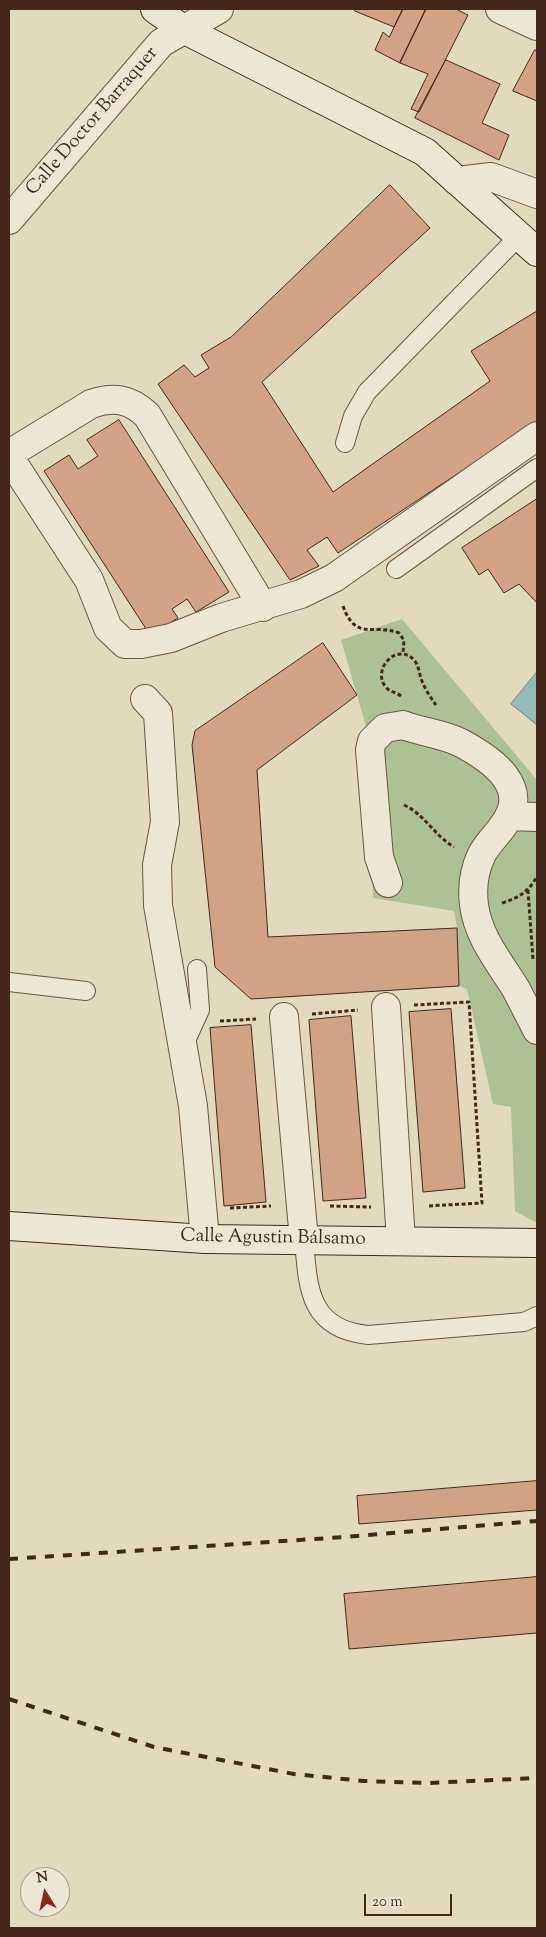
<!DOCTYPE html>
<meta charset="utf-8">
<style>
body{margin:0}
#map{position:relative;width:546px;height:1937px;overflow:hidden;background:#e2dabd;font-family:"Sorts Mill Goudy",serif}
canvas{display:block}
.frame{position:absolute;inset:0;border:10px solid #43271b;pointer-events:none}
.north{position:absolute;left:20px;top:1867px;width:50px;height:50px;box-sizing:border-box;background:#ece7d4;border:1px solid #a89a8a;border-radius:50%;rotate:350deg;font-size:14px;font-weight:700;line-height:20px;text-align:center;color:#43271b}
.north::after{content:'';display:block;margin:auto;width:18px;height:22px;background:#8f2418;clip-path:polygon(50% 0,100% 100%,50% 72%,0 100%)}
.scale{position:absolute;left:364px;top:1894px;width:88px;height:22px;box-sizing:border-box;border:2px solid #43271b;border-top:0;padding-left:6px;font-size:15px;line-height:18px;white-space:nowrap;color:#43271b;-webkit-text-stroke:4px #ece7d4;paint-order:stroke}
</style>
<div id="map">
<canvas width="546" height="1937"></canvas>
<div class="frame"></div>
<div class="north">N</div>
<div class="scale">20 m</div>
</div>
<script>
const context = document.querySelector('canvas').getContext('2d');
context.lineJoin = 'round';
function fillPath(path, color) { context.fillStyle = color; context.fill(path, 'evenodd'); }
function strokePath(path, color, width, dash) { context.strokeStyle = color; context.lineWidth = width; context.lineCap = dash ? 'butt' : 'round'; context.setLineDash(dash || []); context.stroke(path); }
function write(font, color, halo, rows, align = 'center') {
  context.font = font + ' "Sorts Mill Goudy",serif'; context.lineWidth = 4.5; context.setLineDash([]); context.textBaseline = 'middle'; context.strokeStyle = halo; context.fillStyle = color; for (const [text, x, y, turn = 0] of rows) {
    context.save(); context.translate(x, y); context.rotate((+turn || 0) * Math.PI / 180); context.textAlign = isNaN(turn) ? turn : align; if (halo) context.strokeText(text, 0, 0); context.fillText(text, 0, 0); context.restore();
  }
}
fillPath(new Path2D(`
 M402,619l135,161v443l-22,-12 -4,-104 -18,-3 -26,-115 -8,-3 -2,-58 -3,-17 -81,-13 -7,-172 -25,-86z`), '#aec195');
const water = new Path2D(`
 M537,672v53l-26,-21z`);
fillPath(water, '#95bab6');
strokePath(water, '#747f78', 1);
const building = new Path2D(`
 M356,9h47l-9,18 -39,-16z
 M403,9h23l-26,54 -25,-13 8,-18 6,5z
 M426,9h30l12,6 -49,97 -8,-3 17,-35 -28,-11z
 M535,50l2,1v50l-24,-10z
 M446,60l54,24 -18,39 27,12 -10,25 -84,-42z
 M390,185l40,43 -168,154 71,110 157,-111 -19,-30 66,-40v110l-199,132 -11,-16 -20,13 12,16 -29,14 -132,-196 26,-19 11,12 14,-9 -8,-13 30,-18z
 M119,420l110,172 -33,20 -9,-13 -15,10 6,9 -28,17 -106,-164 25,-16 9,14 20,-13 -11,-16z
 M537,499v104l-18,-19 -15,9 -16,-24 -9,6 -17,-27z
 M323,643l34,52 -100,75 11,167 189,-9 2,58 -208,13 -36,-32 -23,-222 3,-14z
 M451,1009l14,179 -42,4 -14,-180z
 M351,1016l15,182 -43,3 -14,-181z
 M251,1025l15,177 -42,4 -14,-178z
 M537,1481v29l-178,14 -2,-28z
 M537,1577v56l-188,16 -5,-55z`);
fillPath(building, '#d2a285');
strokePath(building, '#43271b', 1);
const lane = new Path2D(`
 M345,443l8,-27 14,-24 152,-156
 M396,569l141,-101
 M9,982l77,9
 M183,1047l17,-37 -3,-41
 M304,1240c4,49 5,89 64,95l156,-13 13,-6`);
const street = new Path2D(`
 M500,9l37,17
 M457,181l34,-4 46,17
 M9,220l152,-177 58,-34
 M263,607l-116,-192c-17,-16 -33,-19 -56,-11l-77,47 -1,12 76,117 19,48 17,16h16l30,-6 50,-20 80,-24 33,-16 203,-142
 M145,699l13,14 7,109 -8,43 1,40 35,201 12,133
 M509,816l28,1
 M388,883l-9,-26 -9,-107 2,-9 13,-13 18,-3c18,7 41,9 58,18 30,16 72,44 42,83 -7,10 -17,19 -22,30 -7,15 -9,33 -7,49 4,32 26,58 42,84 7,14 14,27 21,41
 M386,1007l15,234
 M284,1017l20,223`);
const secondary = new Path2D(`
 M155,9l28,20 242,123 112,100
 M9,1226l196,13 332,4`);
strokePath(lane, '#6b5444', 20);
strokePath(street, '#6b5444', 30);
strokePath(secondary, '#43271b', 30);
strokePath(new Path2D(`
 M343,606c13,36 30,17 56,27l5,7 -1,13
 M401,696c-5,-4 -12,-4 -16,-10 -13,-18 13,-44 29,-26 5,5 5,14 8,21 3,8 9,17 14,24
 M404,805c20,9 31,31 50,42
 M528,890l5,70
 M502,903c16,-5 27,-11 35,-27
 M414,1005l55,-3 13,201 -54,3
 M312,1014l46,-4
 M220,1021l36,-2
 M330,1206l41,1
 M230,1208l41,-2`), '#43271b', 3, [4, 2.5]);
strokePath(lane, '#ece7d4', 18);
strokePath(street, '#ece7d4', 28);
strokePath(secondary, '#ece7d4', 28);
strokePath(new Path2D(`
 M9,1559l336,-22 192,-16
 M9,1699l145,48 140,27 70,7 65,2 108,-5`), '#43271b', 4, [9, 9]);
write('19px', '#43271b', '#ece7d4', [
 ["Calle Doctor Barraquer",93,122,-49],
 ["Calle Agustin Bálsamo",273,1239,1]
]);
</script>
